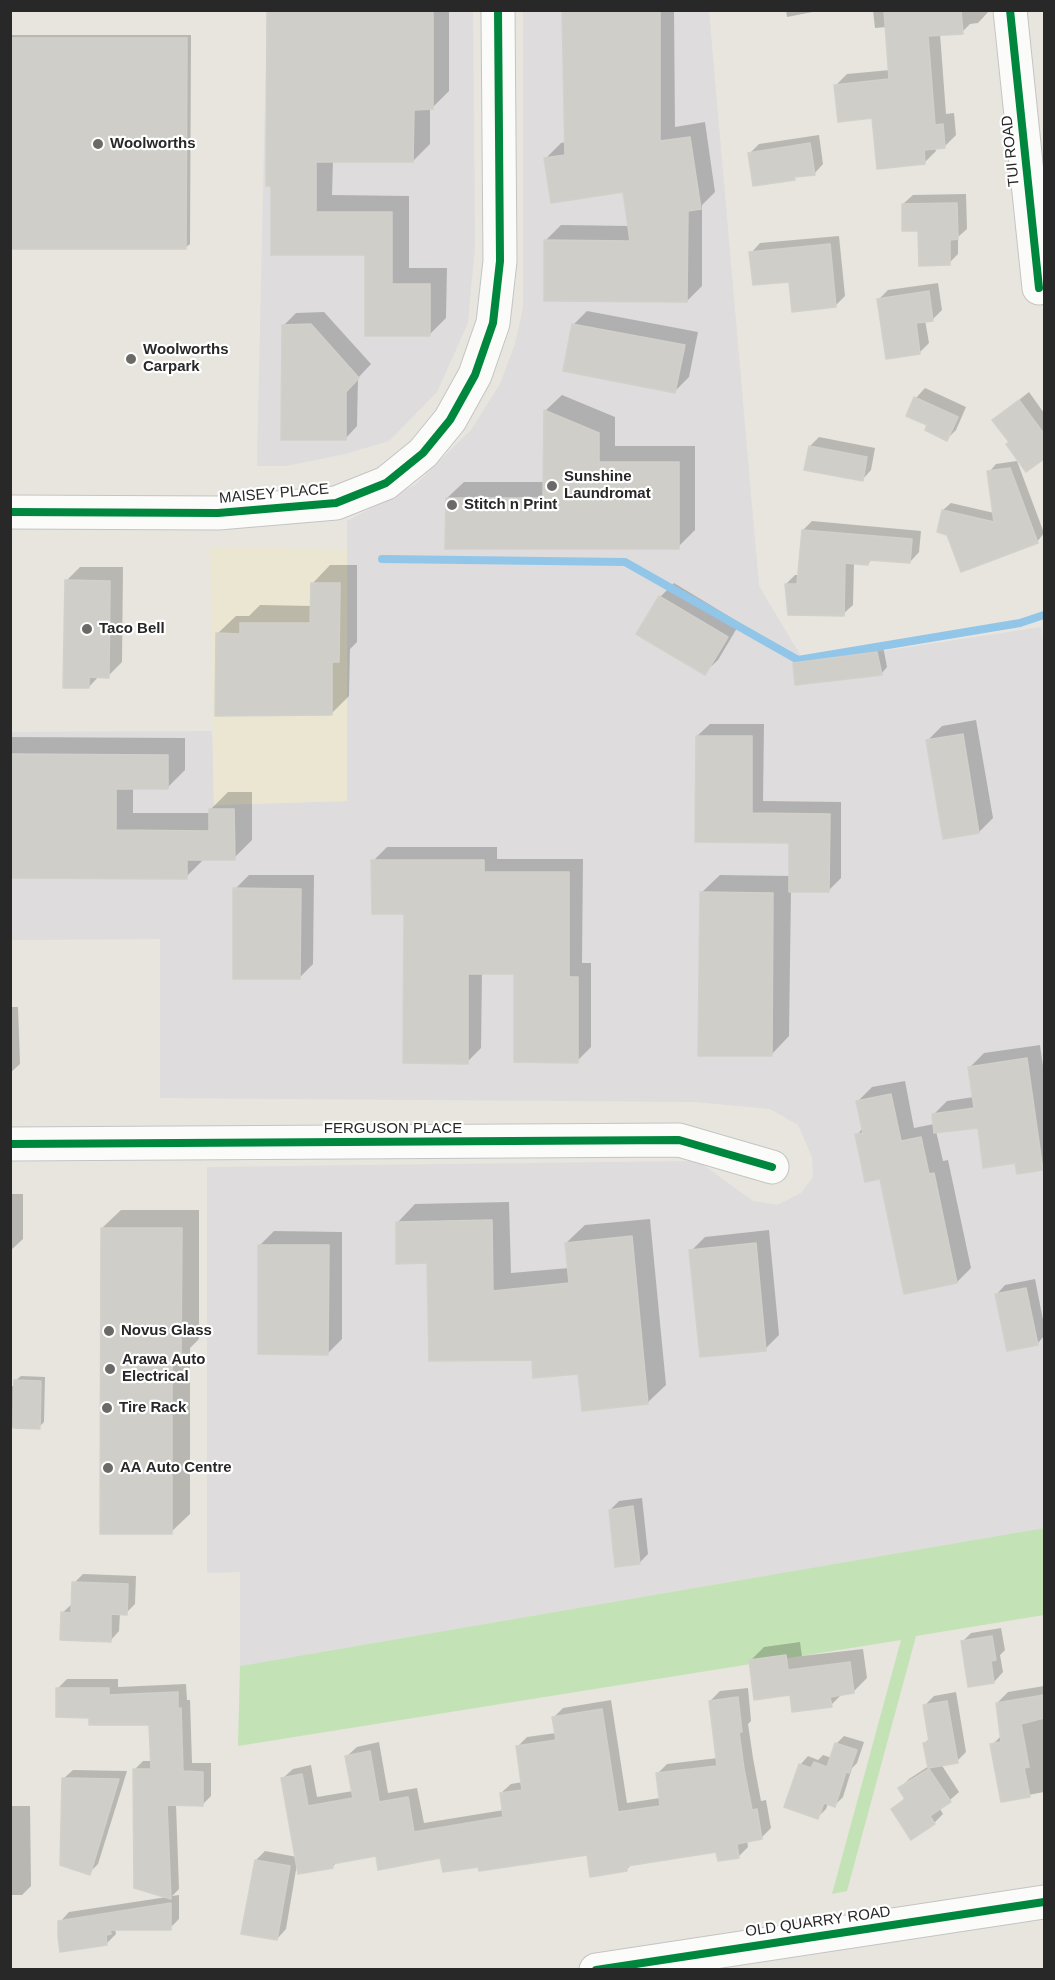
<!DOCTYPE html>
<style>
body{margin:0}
#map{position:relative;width:1055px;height:1980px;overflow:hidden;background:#e7e5de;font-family:Arial,sans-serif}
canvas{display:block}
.frame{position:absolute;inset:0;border:12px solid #282828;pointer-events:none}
</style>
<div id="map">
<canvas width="1055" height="1980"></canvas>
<div class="frame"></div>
</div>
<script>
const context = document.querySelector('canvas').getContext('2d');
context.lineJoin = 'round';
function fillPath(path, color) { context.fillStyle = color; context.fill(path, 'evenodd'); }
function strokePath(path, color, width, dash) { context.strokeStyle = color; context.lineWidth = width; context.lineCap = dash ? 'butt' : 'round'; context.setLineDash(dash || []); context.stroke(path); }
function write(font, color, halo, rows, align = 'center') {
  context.font = font + ' Arial,sans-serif'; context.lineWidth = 4.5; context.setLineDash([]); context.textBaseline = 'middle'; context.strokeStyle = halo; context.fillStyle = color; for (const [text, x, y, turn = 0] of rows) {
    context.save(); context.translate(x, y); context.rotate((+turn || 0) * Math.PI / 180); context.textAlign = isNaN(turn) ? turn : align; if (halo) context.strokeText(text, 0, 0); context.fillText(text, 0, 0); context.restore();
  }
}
fillPath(new Path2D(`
 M10,11h463l2,234 -7,78 -31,69 -48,49 -44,13 -59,12h-29l10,-455 -256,1z
 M523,11h186l50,575 46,77 236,-36 3,23v878l-804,138v-94l-33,1v-406l491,-6 55,40 24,4 24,-12 12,-16 -1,-20 -14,-32 -28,-16 -74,-7 -536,-4v-159l-149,1 -1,-208 202,-1 2,74 133,-4v-280l68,-36 56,-55 29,-46 15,-40 8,-36z`), '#dedcdd');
fillPath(new Path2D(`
 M210,547l137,2v252l-133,4z`), '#eae6d2');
fillPath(new Path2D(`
 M1044,1528v87l-128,21 -69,255 -15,3 69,-254 -663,106 2,-80z`), '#c3e3b6');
fillPath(new Path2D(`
 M268,10h181v81l-17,17h-2v36l-17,17 -80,-1 -1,35 77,1v72h38l-1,50 -17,17 -63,-81 -94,-1z
 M564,10h110l1,117 30,-5 10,70 -13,13v81l-15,15 -141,-61 15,-15 69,1 -5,-35 -79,-33 15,-15 5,-1z
 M786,10h37l-36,7z
 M873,10h117l-12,13 -8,1 -8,8 -22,2 6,80 8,-1 2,22 -12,12 -9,1 1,3 -12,12 -88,-78 11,-11 43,-4 -3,-43 -12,1z
 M10,35h181l-1,209 -5,4h-175z
 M819,135l4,29 -9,10 -17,1 -3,4 -44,-26 9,-9z
 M966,194l1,35 -9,8v17l-9,9 -30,-33 -16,-26 10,-9z
 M839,236l6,60 -10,10 -45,-26 -39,-27 9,-10z
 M938,283l4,27 -9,9 -8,1 4,23 -10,10 -40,-54 9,-9z
 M587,311l111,21 -9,45 -14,14 -102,-66z
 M324,312l47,52 -13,14 -1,48 -12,13 -62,-113 13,-13z
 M925,388l41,19 -10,23 -9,9 -18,-14 -21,-10 8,-17z
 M1029,392l15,21v44l-17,13 -17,-28 -16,-22z
 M562,395l53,22v29h80v84l-17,17 -231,-49 17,-16h81v-71z
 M819,437l56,11 -4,22 -9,10 -52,-34z
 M1017,461l27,72 -7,9 -94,-32 8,-7 43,10 -5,-41 7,-8z
 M812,521l109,10 -2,21 -9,10 -37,-4 -5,6 -14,-2 -1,43 -10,9 -57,-30 9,-9h4l4,-45z
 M330,565h27v77l-7,7 -1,47 -18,18 -114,-80 19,-18h13l11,-11 52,1v-22z
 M80,567h43l-1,95 -14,14h-9l-10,11 -23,-106z
 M674,583l66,40 -22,37 -14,13 -44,-76z
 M883,646l4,21 -6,7 -87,-11 7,-6z
 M976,720l17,98 -14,14 -51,-92 14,-14z
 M710,724h54l-1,77 78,1v76l-13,13 -37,-1 -2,146 -18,19 -70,-162 19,-18 71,1v-35l-94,-1v-104z
 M10,737l175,1v32l-18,18h-34v25h77v-3l18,-18h24v48l-18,18 -30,1 -18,18 -176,-1z
 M387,847h110v12h86l-1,104h9v84l-14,14 -61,-89h-34l-1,76 -14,14 -62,-150 -32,-51z
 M249,875h65l-1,89 -14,14 -64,-89z
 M10,1007h8l2,57 -10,9z
 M1040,1045l4,28v94l-2,2 -25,-8 -38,-35 -43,5 7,30 5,-1 23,108 -14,14 -76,-105 -24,-42 6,-7 -5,-27 14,-14 33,-6 9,47 20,-4 -1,-9 14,-14 27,-4 -4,-30 14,-14z
 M10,1194h13v45l-13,12z
 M509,1202l2,71 58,-5 -3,-25 19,-18 65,-6 16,166 -19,18 -68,-31 -46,-14 -105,-96 -31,-39 18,-19z
 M121,1210h78v129l-9,9v166l-19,18 -69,-304z
 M769,1230l10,105 -14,14 -74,-98 14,-14z
 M274,1231l68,1v107l-14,14 -68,-108z
 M1035,1279l9,46v11l-7,8 -41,-49 9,-10z
 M21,1376l24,1 -1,45 -5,5h-28l-1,12v-53h5v-5z
 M642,1498l6,56 -9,9 -29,-53 9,-9z
 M83,1574l53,2 -1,28 -9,9h-6l-1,18 -9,10 -48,-28 10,-9 2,-21z
 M1001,1628l4,22 -5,5 3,17 -9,10 -32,-40 9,-9z
 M800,1642l2,14 61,-7 4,29 -14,14 -10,1 -12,12 -40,-12 -41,-32 14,-14z
 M67,1679h51v8l68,-3 1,16h3l2,63h19v33l-9,9 -26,-1 3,85 -7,7 7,-1v24l-9,9 -55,1 1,5 -9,9 -47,-21 9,-10 98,-15 -33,-127 9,-9h9l-1,-38 -60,-7 -33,-28z
 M1044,1686v106l-42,8 -10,-55 10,-10 -5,-32 11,-11z
 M748,1688l3,33 -3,3 5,34 8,43 5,-1 5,28 -10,10 -14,2 1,7 -9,9 -21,-6 -86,14 -5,5 -39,-16 -108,12 -38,-8 -65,-3 -40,8 -5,5 -35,-3 -11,65 -9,10 -21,-79 9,-9 32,6 -14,-79 10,-9 18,-4 6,32 36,-6 -6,-35 10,-9 22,-5 9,51 29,-5 7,35 80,-13 -3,-17 10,-9 12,-2 -5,-36 9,-9 29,-4 -2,-16 9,-9 48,-8 16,103 33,-5 -3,-24 10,-10 51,-6 -8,-57 10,-10z
 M956,1692l10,60 -9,9 -16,3 18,28 -19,17 3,5 -9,9 -41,-14 13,-12 -6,-9 9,-9 20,-13 -4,-23 5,-5 -5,-33 9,-9z
 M844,1736l20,6 -7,21 -5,5 -9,29 -8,8 -7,-2 -2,6 -8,8 -18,-52 8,-9 10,4 5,-5 9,3 4,-14z
 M73,1770l54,1 -29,93 -9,9 -26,-94z
 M10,1806h20l1,80 -9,9h-12z`), '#0003');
strokePath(new Path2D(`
 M382,559l243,3 173,98 222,-37 24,-8`), '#91c6e9', 8);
const building = new Path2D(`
 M267,10h166v99l-19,1 -1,52h-97v50h76v72h38v52h-65v-81h-94v-69h-5z
 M562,10h98v131l30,-4 11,72 -13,2 -1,91 -143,-1v-61l86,1 -7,-49 -72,11 -7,-45 21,-3z
 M884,10h77l2,24 -35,2 7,89 8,-1 2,24 -21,2 1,14 -48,5 -5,-51 -34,4 -4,-37 55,-6z
 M10,38h177l-1,211h-176z
 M810,143l5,32 -21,2 1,3 -42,6 -5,-33z
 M957,203l1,36 -8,1v25l-31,1 -1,-35h-16v-27z
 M830,244l6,63 -44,5 -3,-30 -36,3 -4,-33z
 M929,291l4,30 -17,2 4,31 -34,5 -9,-60z
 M311,324l48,54 -13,14v48h-65l1,-115z
 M572,324l113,21 -10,48 -112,-22z
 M914,397l44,20 -11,24 -22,-11 2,-5 -21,-9z
 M1019,400l25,34v25l-18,13 -20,-28 3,-2 -17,-22z
 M544,410l55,23v29h80v87h-234l1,-51h97z
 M809,446l58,11 -4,24 -59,-11z
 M1010,468l28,75 -77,29 -14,-37 -10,-3 5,-22 52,12 -7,-51z
 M802,530l110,9 -2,24 -41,-3 -1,5 -23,-2 -1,53 -56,-1 -3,-31h12z
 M65,580l45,1 -1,97 -20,-1v11h-26z
 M311,583h29l-1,79h-7v53l-117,1 1,-83 24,1v-11h70z
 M659,596l69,41 -23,38 -69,-41z
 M877,652l5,23 -87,10 -2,-22z
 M963,734l16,99 -36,6 -17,-99z
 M696,736h56v77l78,1 -1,78h-40v-49l-94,-1z
 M10,754l158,1v34h-52v41l93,1v-22h25l1,51h-48v19l-177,-1z
 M371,860h113v12h85v105h9v86l-64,-1v-88h-46v90l-65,-1 1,-149h-32z
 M233,888l68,1 -1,90h-67z
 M700,892l73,1 -1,163h-74z
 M1027,1058l16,112 -26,4 -2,-11 -32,5 -5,-40 -44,5 -2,-19 42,-6 -6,-41z
 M891,1094l10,47 20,-4 8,37 5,-1 23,110 -53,11 -24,-115 -15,3 -10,-48 8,-1 -7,-32z
 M492,1220l1,71 76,-8 -4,-40 67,-7 16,168 -66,7 -4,-37 -45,4 -1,-18 -103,1 -2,-98 -31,1v-42z
 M101,1228h81l-1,131h-9v175h-72z
 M756,1243l10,108 -66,6 -11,-107z
 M258,1245h71l-1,110 -70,-1z
 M1026,1288l12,57 -31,6 -12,-57z
 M14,1380l27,1 -1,48 -27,-1z
 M633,1506l7,58 -25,3 -6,-57z
 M72,1582l56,2 -1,31 -16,-1v28l-51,-2 1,-28 10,1z
 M992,1636l4,24 -5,1 3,22 -26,4 -7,-46z
 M786,1655l2,15 62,-8 4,31 -24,4 2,10 -40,5 -2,-17 -36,5 -5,-40z
 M56,1688h53v7l69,-3v17l3,-1 2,63 20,1v34l-36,-1 4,94 -37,-11 -1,-119h18l-2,-44h-60v-7l-33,-1z
 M1044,1695v23l-23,6 8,43 -5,1 6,29 -29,5 -11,-58 11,-2 -5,-39z
 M738,1697l4,35h-3l5,37 8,41 5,-1 5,30 -25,5 2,14 -21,3 -2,-9 -89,14v5l-37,6 -3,-22 -108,16 -1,-4 -35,5 -3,-14 -62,12 -2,-14 -44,8 1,4 -35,6 -17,-96 21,-4 6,32 45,-8 -8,-42 25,-5 9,51 29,-5 6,35 89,-15 -3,-24 22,-3 -6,-44 40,-6 -4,-23 50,-8 16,103 42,-6 -4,-33 61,-7 -8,-65z
 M947,1701l11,62 -30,5 -5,-25 6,-1 -6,-37z
 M835,1743l22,7 -8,23 -3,-1 -11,35 -11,-4 -6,16 -34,-12 15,-43 12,4 3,-6 13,5z
 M929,1769l22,33 -21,14 5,8 -24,16 -20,-31 14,-10 -7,-11z
 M62,1778l57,1 -29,96 -30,-10z
 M255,1860l35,6 -13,74 -36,-6z
 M171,1903v27h-61l1,4 -5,1 1,10 -47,7 -2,-16v-15z`);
fillPath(building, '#d0cec9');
strokePath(building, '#d2d0ca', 1.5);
const minor = new Path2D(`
 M1010,10l29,278
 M10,512l208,1 118,-10 50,-20 37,-30 27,-33 25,-45 18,-52 7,-62 -2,-251
 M10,1144l669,-4 93,27
 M596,1970l448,-68`);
strokePath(minor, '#c4c4c4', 35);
strokePath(minor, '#fbfbfa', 33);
strokePath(new Path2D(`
 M1010,10l29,278
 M10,512l208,1 118,-10 50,-20 37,-30 27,-33 25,-45 18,-52 7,-62 -2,-251
 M10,1144l669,-4 93,27
 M596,1970l448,-68`), '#00873e', 8);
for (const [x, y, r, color] of [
 [98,144,6,"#6b6a68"],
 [131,359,6,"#6b6a68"],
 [552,486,6,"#6b6a68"],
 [452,505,6,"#6b6a68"],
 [87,629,6,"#6b6a68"],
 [109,1331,6,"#6b6a68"],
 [110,1369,6,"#6b6a68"],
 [107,1408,6,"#6b6a68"],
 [108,1468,6,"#6b6a68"]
]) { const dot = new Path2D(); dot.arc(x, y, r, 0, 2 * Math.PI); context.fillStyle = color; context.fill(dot); strokePath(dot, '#fff', 2); }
write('bold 15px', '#282828', '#fff', [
 ["Woolworths",110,144],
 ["Woolworths",143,350],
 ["Carpark",143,367],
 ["Sunshine",564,477],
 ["Laundromat",564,494],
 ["Stitch n Print",464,505],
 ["Taco Bell",99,629],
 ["Novus Glass",121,1331],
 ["Arawa Auto",122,1360],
 ["Electrical",122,1377],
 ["Tire Rack",119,1408],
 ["AA Auto Centre",120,1468]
], 'left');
write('15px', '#282828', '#fff', [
 ["TUI ROAD",1011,151,-96],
 ["MAISEY PLACE",274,494,-5],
 ["FERGUSON PLACE",393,1129],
 ["OLD QUARRY ROAD",818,1922,-8]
]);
</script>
